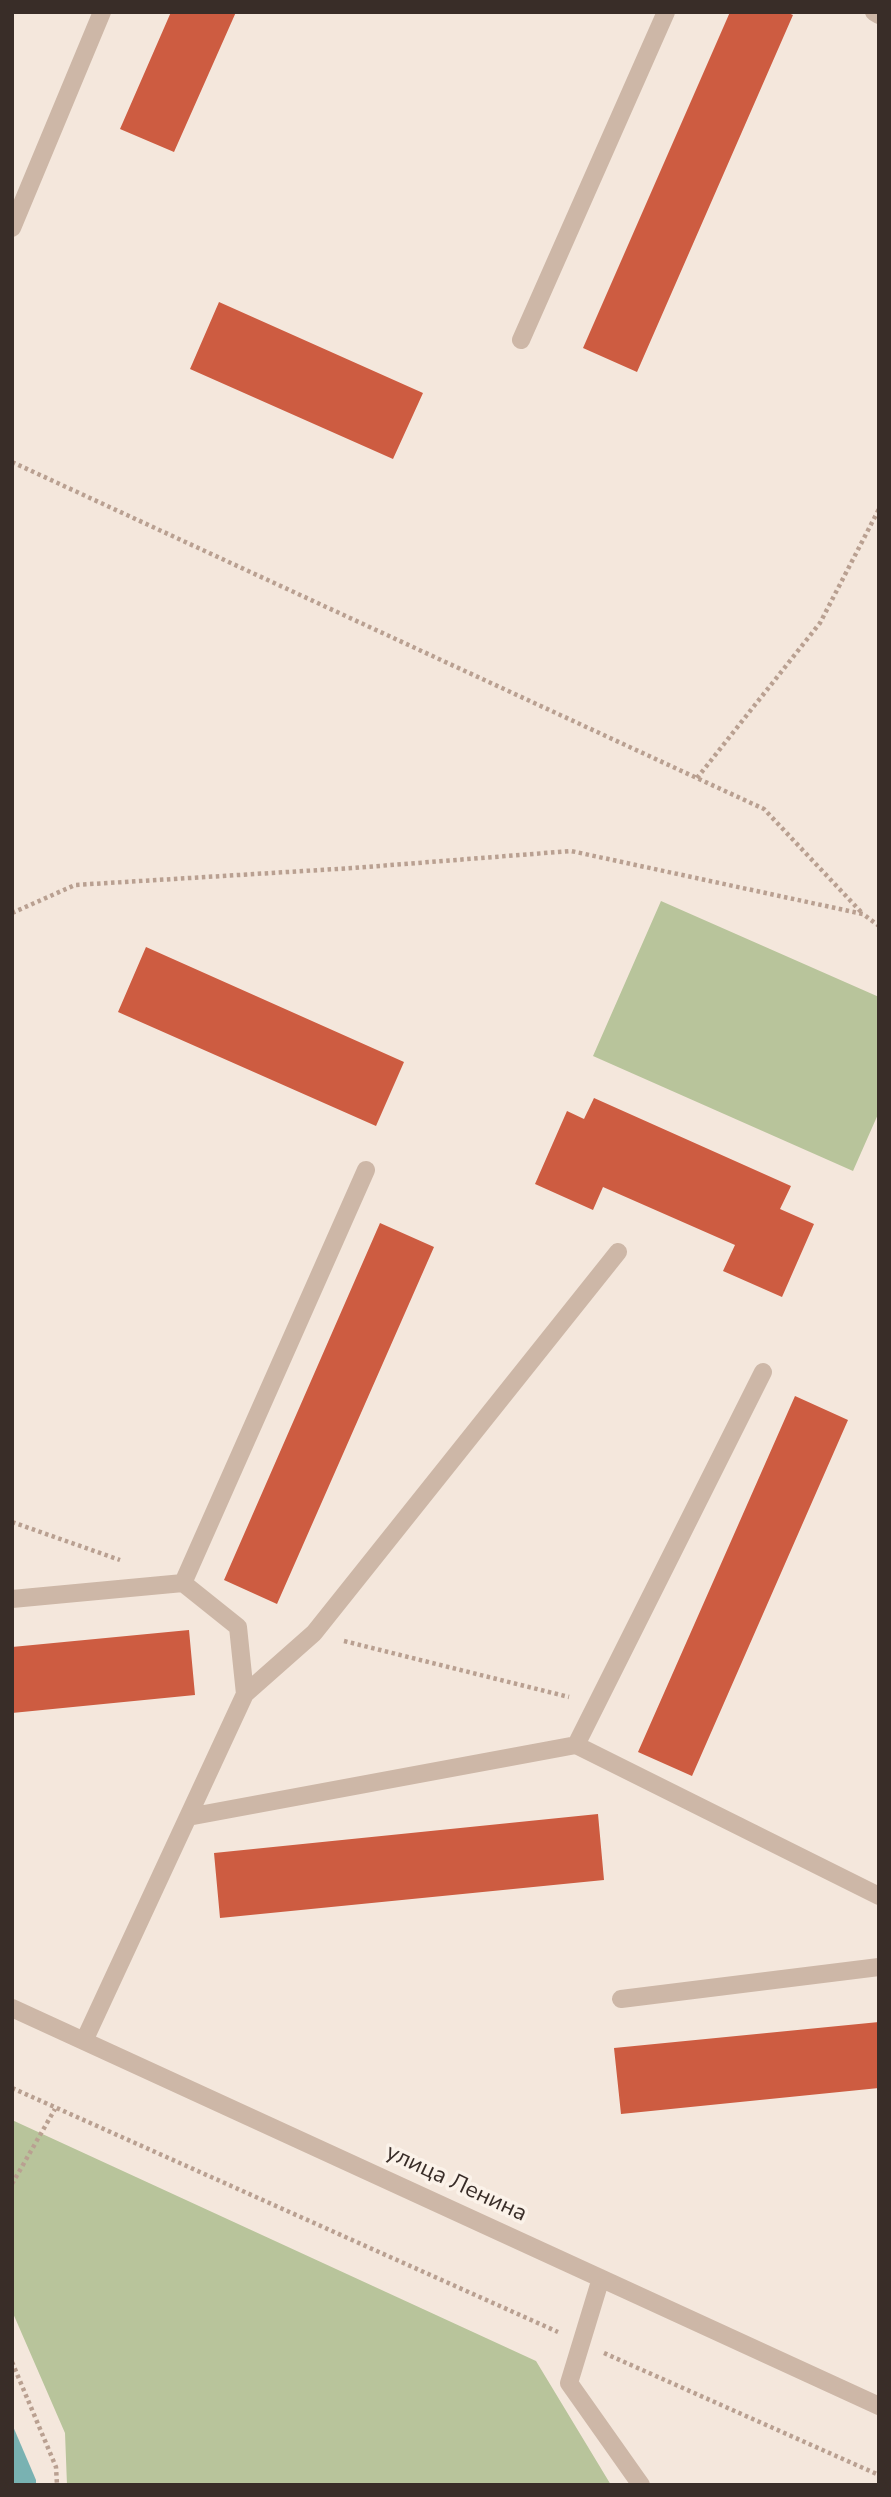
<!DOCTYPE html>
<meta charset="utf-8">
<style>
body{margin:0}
#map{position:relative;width:891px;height:2497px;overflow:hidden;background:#f4e7dc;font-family:"Nunito Sans",sans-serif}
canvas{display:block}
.frame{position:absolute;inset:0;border:14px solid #392d28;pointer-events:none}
</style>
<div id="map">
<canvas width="891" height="2497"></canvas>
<div class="frame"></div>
</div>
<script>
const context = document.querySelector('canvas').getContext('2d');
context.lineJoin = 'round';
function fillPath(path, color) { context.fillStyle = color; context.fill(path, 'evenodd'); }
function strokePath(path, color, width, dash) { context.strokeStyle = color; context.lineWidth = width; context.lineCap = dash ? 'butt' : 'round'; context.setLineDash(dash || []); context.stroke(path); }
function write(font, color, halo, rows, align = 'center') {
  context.font = font + ' "Nunito Sans",sans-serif'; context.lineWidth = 7; context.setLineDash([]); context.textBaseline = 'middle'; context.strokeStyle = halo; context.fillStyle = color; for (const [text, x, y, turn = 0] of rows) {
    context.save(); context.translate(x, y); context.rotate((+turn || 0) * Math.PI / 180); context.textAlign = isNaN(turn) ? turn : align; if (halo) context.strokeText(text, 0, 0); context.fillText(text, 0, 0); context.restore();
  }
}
fillPath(new Path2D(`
 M661,901l218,96v115l-26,59 -260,-115z
 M12,2120l524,241 75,124h-544l-2,-52 -53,-122z`), '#b8c49b');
fillPath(new Path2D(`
 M12,2424l24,56v5h-24z`), '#79b2b2');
fillPath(new Path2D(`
 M171,12h65l-62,140 -54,-23z
 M730,12h56l7,3 -156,357 -54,-24z
 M219,302l204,91 -30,66 -203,-90z
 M146,947l258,115 -28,64 -258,-114z
 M594,1098l197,88 -11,23 34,15 -32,73 -59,-26 12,-26 -132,-58 -10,23 -58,-26 32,-73 17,8z
 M380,1223l54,24 -157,357 -53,-24z
 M795,1396l53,24 -156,356 -54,-24z
 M189,1630l6,65 -183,18v-66z
 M598,1814l6,66 -384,38 -6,-65z
 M879,2022v66l-258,26 -7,-66z`), '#cd5c41');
strokePath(new Path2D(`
 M12,462l752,347 99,105
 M697,778l123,-155 59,-114
 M12,913l63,-28 278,-17 218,-17 292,63 16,12
 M12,1522l108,38
 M344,1641l225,56
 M12,2088l546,244
 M12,2184l43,-75
 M604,2353l275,122
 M12,2362l44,105 1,18`), '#b9a091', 4.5, [3.5, 3.5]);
strokePath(new Path2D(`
 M874,12l5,3
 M12,228l90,-216
 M521,340l145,-328
 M12,1599l171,-16
 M245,1694l69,-61 304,-381
 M576,1745l303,151
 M188,1817l388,-72 187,-373
 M621,1999l258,-32
 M12,2008l867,398
 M84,2041l161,-347 -7,-67 -55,-44 183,-413
 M601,2278l-32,105 72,102`), '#cdb7a7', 18);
write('23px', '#392d28', '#fbf2e9', [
 ["улица Ленина",456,2184,25]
]);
</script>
